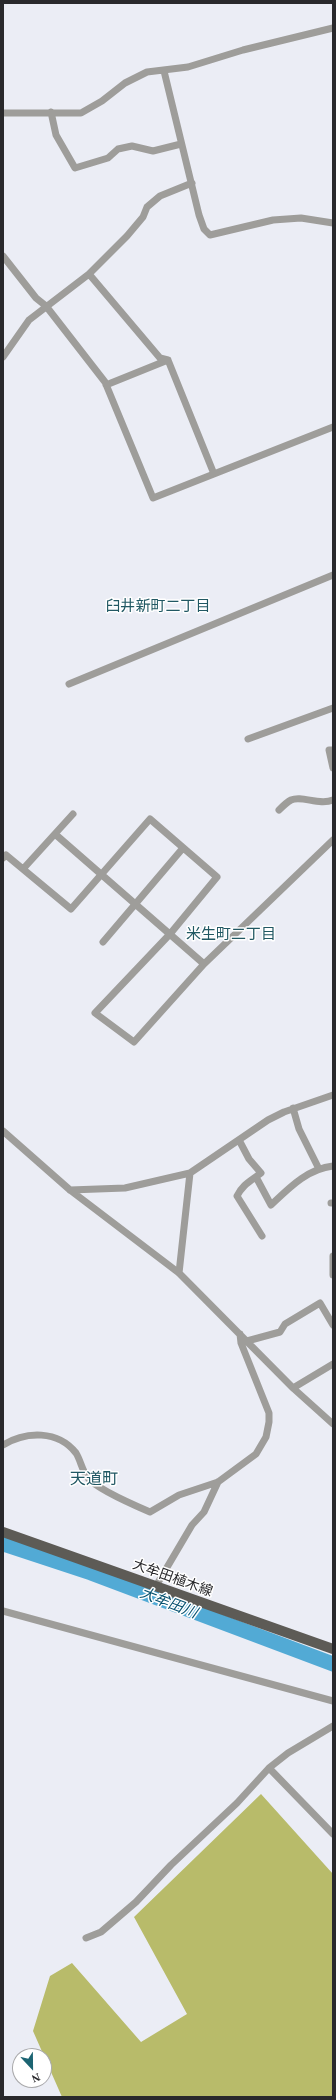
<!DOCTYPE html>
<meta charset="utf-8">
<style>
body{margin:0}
#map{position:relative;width:336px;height:2100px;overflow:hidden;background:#ebedf5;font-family:Georgia,serif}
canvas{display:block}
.frame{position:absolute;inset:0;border:4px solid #29292c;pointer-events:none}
.north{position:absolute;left:12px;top:2048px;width:40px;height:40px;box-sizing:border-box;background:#fff;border:1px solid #a9a9ab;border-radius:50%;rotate:158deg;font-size:11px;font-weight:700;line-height:16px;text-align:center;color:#29292c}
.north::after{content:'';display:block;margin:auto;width:14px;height:18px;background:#1c6472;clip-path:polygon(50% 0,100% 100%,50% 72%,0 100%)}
</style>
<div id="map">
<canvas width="336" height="2100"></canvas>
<div class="frame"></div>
<div class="north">N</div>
</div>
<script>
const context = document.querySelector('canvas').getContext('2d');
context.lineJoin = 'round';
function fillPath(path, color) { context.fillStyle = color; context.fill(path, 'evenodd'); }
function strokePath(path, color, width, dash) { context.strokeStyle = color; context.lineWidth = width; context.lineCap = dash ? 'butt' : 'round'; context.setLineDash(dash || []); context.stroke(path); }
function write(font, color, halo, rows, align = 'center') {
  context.font = font + ' Georgia,"Noto Sans JP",serif'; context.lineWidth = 3; context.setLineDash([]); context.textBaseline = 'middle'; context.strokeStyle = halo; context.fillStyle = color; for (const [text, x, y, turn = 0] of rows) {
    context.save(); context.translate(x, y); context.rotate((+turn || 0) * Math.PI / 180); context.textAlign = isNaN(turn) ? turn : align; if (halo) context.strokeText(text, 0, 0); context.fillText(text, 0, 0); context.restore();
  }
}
fillPath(new Path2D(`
 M261,1794l72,80v223h-271l-29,-66 17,-55 22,-13 69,79 46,-28 -53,-97z`), '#b8bb6a');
strokePath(new Path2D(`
 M3,1544l88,29 242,91`), '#52aad5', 15);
strokePath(new Path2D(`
 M164,71l35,144 5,14 6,6 63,-15 28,-2 32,5
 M51,112l5,23 19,33 33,-10 10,-9 14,-3 21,5 28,-7
 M3,113h78l21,-12 23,-18 22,-11 41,-5 55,-17 90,-22
 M3,256l33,42 10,8 59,76 48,116 180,-71
 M89,274l38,-38 16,-19 4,-10 13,-11 32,-13
 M3,357l26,-37 60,-46 71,84 8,2
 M106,385l62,-25 46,114
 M69,684l264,-109
 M248,739l85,-31
 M333,750h-4l4,18
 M279,810c3,-3 8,-8 12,-10 11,-5 28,6 42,0
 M55,834l149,130
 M3,858l3,-3 65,54 79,-90 67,58 -47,57 -75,79 39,29 70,-78 129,-124
 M23,869l50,-55
 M103,942l80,-94
 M293,1108l6,21 20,40
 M3,1131l67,59 109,83 114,115 40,36
 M239,1140l10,19 12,14c-10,8 -18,11 -24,23l25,40
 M256,1177l15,28c18,-17 36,-36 62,-39
 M70,1190l55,-2 65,-15 78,-53 16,-8 49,-17
 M331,1203h2
 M333,1256v19
 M179,1273l11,-100
 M247,1341l33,-9 5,-8 35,-21 13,22
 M293,1388l40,-24
 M3,1445c23,-14 55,-15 73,8 5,8 6,18 12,25 9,11 48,28 62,34l29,-17 39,-13 38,-28 10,-17 3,-15v-9l-28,-70 -1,-9
 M156,1586l36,-61 12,-13 14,-30
 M3,1611l330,90
 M269,1768l64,66
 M86,1938l15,-6 35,-30 35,-37 66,-62 32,-35 19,-15 45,-27`), '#9e9d9a', 7);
strokePath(new Path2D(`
 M3,1532l330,117`), '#5d5b56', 10);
write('14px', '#29292c', '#fff', [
 ["大牟田植木線",173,1577,20]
]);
write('15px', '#215863', '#fff', [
 ["臼井新町二丁目",158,605],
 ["米生町二丁目",231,933]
]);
write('italic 15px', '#07516f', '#fff', [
 ["大牟田川",169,1602,21]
]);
write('16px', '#215863', '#fff', [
 ["天道町",94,1478]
]);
</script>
